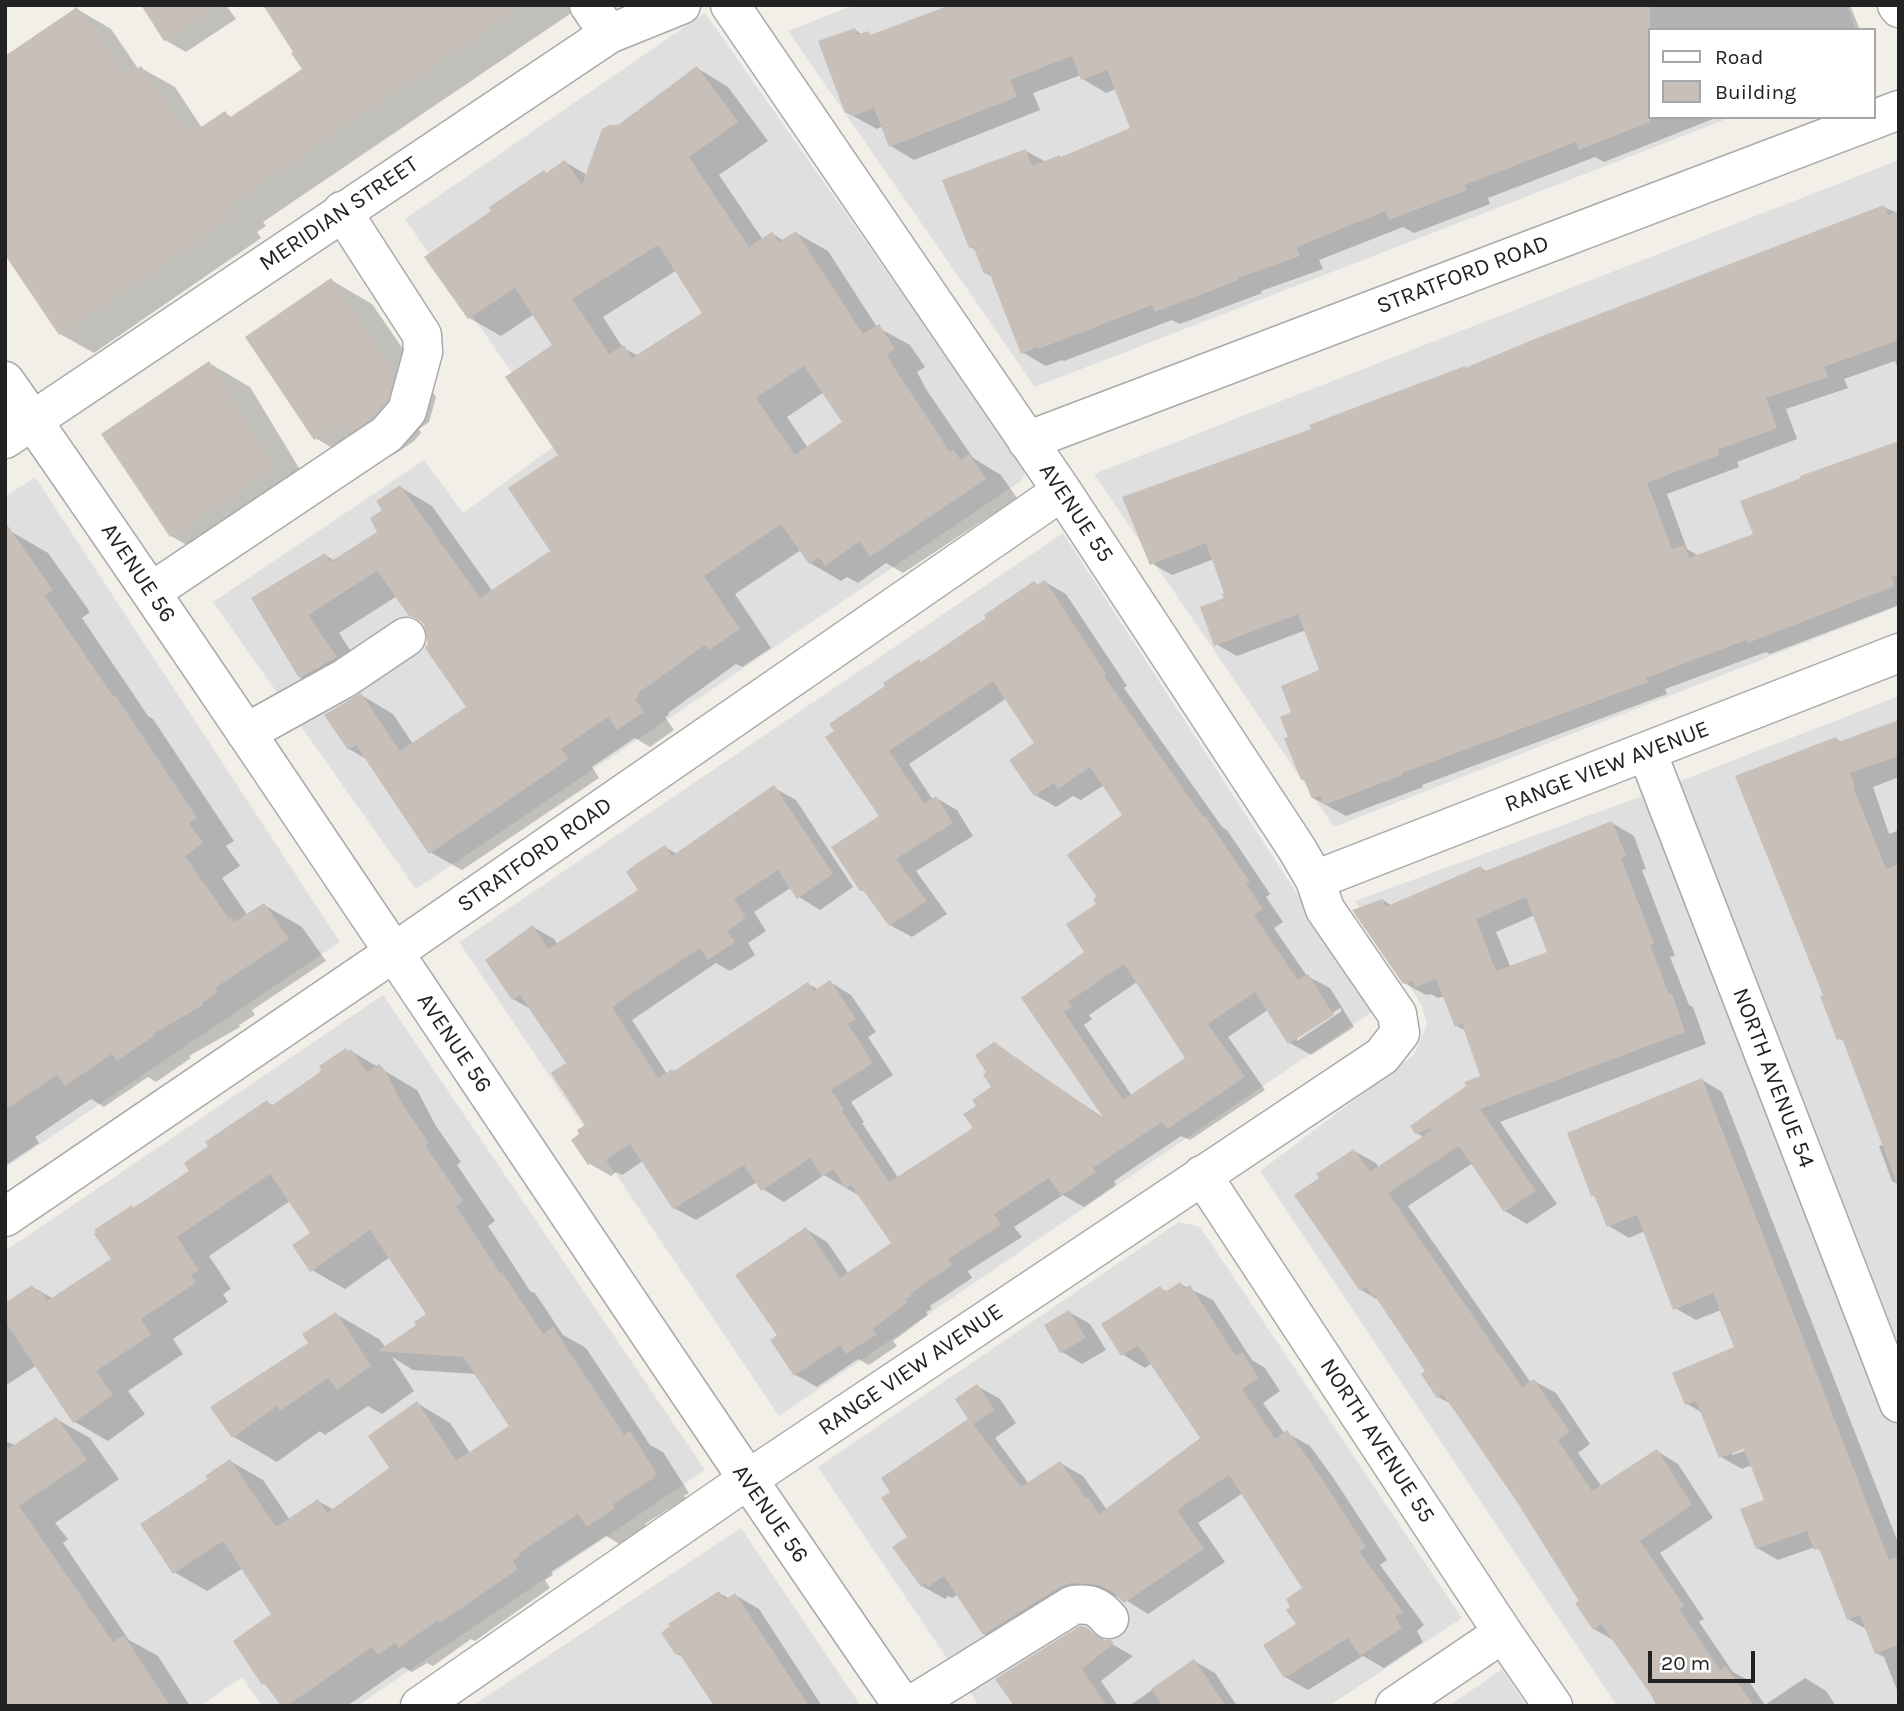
<!DOCTYPE html>
<style>
body{margin:0}
#map{position:relative;width:1904px;height:1711px;overflow:hidden;background:#f2efe9;font-family:Karla,sans-serif}
canvas{display:block}
.frame{position:absolute;inset:0;border:7px solid #222;pointer-events:none}
.legend{position:absolute;left:1648px;top:28px;width:228px;height:91px;box-sizing:border-box;background:#fff;border:2px solid #a7a7a7;margin:0;padding:9px 12px;list-style:none;font-size:21px;color:#222}
.legend li{display:flex;align-items:center;gap:14px;height:35px}
.legend b{width:35px;border:2px solid #a7a7a7}
.scale{position:absolute;left:1648px;top:1651px;width:107px;height:32px;box-sizing:border-box;border:4px solid #222;border-top:0;padding-left:9px;font-size:21px;line-height:24px;white-space:nowrap;color:#222;-webkit-text-stroke:5px #fff;paint-order:stroke}
</style>
<div id="map">
<canvas width="1904" height="1711"></canvas>
<div class="frame"></div>
<ul class="legend">
<li><b style="height:9px;background:#fff"></b>Road</li>
<li><b style="height:19px;background:#c7bfb8"></b>Building</li>
</ul>
<div class="scale">20 m</div>
</div>
<script>
const context = document.querySelector('canvas').getContext('2d');
context.lineJoin = 'round';
function fillPath(path, color) { context.fillStyle = color; context.fill(path, 'evenodd'); }
function strokePath(path, color, width, dash) { context.strokeStyle = color; context.lineWidth = width; context.lineCap = dash ? 'butt' : 'round'; context.setLineDash(dash || []); context.stroke(path); }
function write(font, color, halo, rows, align = 'center') {
  context.font = font + ' Karla,sans-serif'; context.lineWidth = 6; context.setLineDash([]); context.textBaseline = 'middle'; context.strokeStyle = halo; context.fillStyle = color; for (const [text, x, y, turn = 0] of rows) {
    context.save(); context.translate(x, y); context.rotate((+turn || 0) * Math.PI / 180); context.textAlign = isNaN(turn) ? turn : align; if (halo) context.strokeText(text, 0, 0); context.fillText(text, 0, 0); context.restore();
  }
}
fillPath(new Path2D(`
 M854,5h993l9,25h-206v87h82l-697,270 -247,-356z
 M705,13l321,457 -5,11 -605,408 -203,-287 211,-142 39,53 97,-71 -155,-223z
 M1899,160v446l-565,221 -240,-353z
 M35,477l305,465 -335,226v-671z
 M1063,533l310,478 -594,405 -320,-474z
 M1899,696v1010h-282l-357,-535 154,-116 13,-31 -6,-20 -66,-103 279,-102z
 M383,995l322,475 -348,236h-95l-20,-29 -42,29h-195v-455z
 M1179,1222l21,5 262,391 -133,88h-350l-161,-239z
 M741,1528l120,178h-389z
 M1502,1669l25,37h-78z`), '#e0dfdf');
fillPath(new Path2D(`
 M157,5h69l10,14 -50,33 -21,-12z
 M265,5h318l-320,217 3,4 -9,6 4,6 -167,115 -34,-19 17,-325 34,20 28,41 2,-2 34,19 27,41 23,-15 8,5 71,-48 -8,-17z
 M1497,5h353l10,25h-210v87h68l-114,45 -9,-5 -107,41 2,6 -76,29 -11,-6 -84,33 4,9 -62,22 1,2 -82,31 -8,-4 -108,41 -2,-1 -16,6 -24,-14 -29,-75 -8,-4 -9,-23 -6,-3 56,-96 20,11 16,-4 70,-29 -16,-40 -10,4 -23,-14 -2,-4 -48,18 7,17 -126,50 -23,-14 -8,-20 -6,3 -31,-17 9,-82 8,5 5,-2 4,3z
 M697,68l31,19 40,54 -49,34 44,65 10,-6 11,7 12,-8 32,18 49,76 33,18 15,22 -8,5 9,17 47,69 28,17 16,23 -114,75 -17,-10 -28,20 -11,-6 -6,4 -31,-18 -9,-13 -66,44 36,54 -29,19 -6,-3 -68,49 1,2 -4,2 9,13 -24,17 -15,-9 -43,29 7,11 -137,92 -32,-18 -62,-92 -19,-11 12,-54 32,19 20,30 56,-36 -45,-85 -14,-8 -13,-19 -58,37 28,43 -35,19 -32,-18 -46,-78 71,-44 10,6 44,-28 5,-22 16,-24 32,19 61,86 59,-40 8,-97 -5,-109 -21,-32 -33,22 -32,-18 78,-144 18,-12 22,13 32,-48zM677,270l28,43 -66,43 -16,-8 -20,-31zM824,392l20,31 -36,25 -21,-31z
 M1884,207l15,7v158l-4,-11 -51,18 4,9 -62,21 11,30 -60,23 2,5 -72,27 20,55 12,7 56,-21 144,-86v156l-129,49 -4,-2 -101,37 2,5 -245,91 1,2 -77,29 -33,-18 -6,-17 -5,-2 -8,-66 27,-42 -15,-41 -69,26 -21,-12 11,-44 -13,-41 -42,16 -21,-12 162,-133z
 M331,280l41,24 64,93 -7,25 -10,7 2,4 -7,8 -19,13 -14,-8 -24,16 -42,-24z
 M209,363l41,24 63,104 -100,69 -42,-24z
 M5,528l43,25 42,59 -8,6 66,98 5,3 81,122 -8,5 14,20 -18,12 26,38 16,-11 38,22 24,34 -74,49 3,5 -16,10 1,2 -51,29 2,2 -35,24 -8,-5 -44,30 -13,-8 -56,38 4,6 -34,23z
 M1045,582l21,12 61,92 -3,2 98,139 5,3 43,64 -4,3 17,25 -9,6 33,48 23,12 24,39 -43,28 -21,-12 -21,-34 -41,28 37,53 -75,50 -9,-4 -67,45 2,4 -32,22 -21,-12 -49,32 8,10 -54,34 4,7 -42,28 2,3 -6,3 2,3 -35,26 4,5 -28,19 -11,-6 -41,28 -21,-12 -17,-39 27,-107 21,13 22,32 44,-30 -33,-48 -36,-21 -40,27 -21,-13 -6,-7 -61,38 -22,-12 -31,-47 -21,14 -6,-3 -5,4 -21,-12 -16,-24 13,-15 -18,-61 -37,-54 -19,-11 20,-72 21,12 4,6 82,-55 25,-43 12,7 97,-66 22,12 57,87 -33,23 -21,-13 -7,-10 -38,25 12,19 -18,12 7,12 -25,16 -14,-8 -84,57 35,54 8,-2 133,-88 11,6 11,-8 21,13 25,37 -8,5 25,38 -42,27 13,20 -2,1 37,56 76,-50 3,-23 16,-19v-43l114,77 -85,-123 63,-46 39,-136 -21,-31 -23,15 -8,-4 -17,11 -21,-12 2,-52 -30,-45 -98,66 24,36 3,-2 21,12 16,26 -57,35 31,43 -35,23 -22,-12 -22,-31 -7,-4 20,-73 -54,-79 95,-75 66,-44 47,-36 4,3zM1137,982l50,77 -55,37 -48,-71 8,-6 -3,-4zM1340,1008l2,3 -45,30v-5z
 M1899,721v56l-26,10 16,47 10,-4v355l-7,-4 -13,-35 5,-2 -39,-102 -6,-4 -14,-42 11,-257 6,3z
 M1612,823l22,13 12,33 -4,1 33,86 -5,1 19,48 4,2 13,37 -206,78 57,82 -30,20 -22,-13 -32,-48 -65,43 123,177 3,-2 22,12 34,51 -12,9 24,34 55,-36 21,13 35,54 -53,35 44,66 -5,3 34,50 15,8 17,25 40,-27 21,13 10,15h-179l-10,-20 -32,-45 -21,-12 -13,-28 -63,-100 -65,-96 -15,-8 -11,-26 -47,-70 -19,-11 -7,-139 22,12 3,5 45,-31 -8,-4 66,-56 -16,-46 -9,-5 -12,-30 -7,2 -7,-4 -5,1 -22,-12 -21,-83 9,6 89,-38 6,4zM1535,915l14,38 -38,15 -15,-36z
 M351,1051l66,39 19,36 25,36 -4,3 38,56 -7,5 42,65 5,2 28,42 23,13 64,97 13,7 26,41 -5,3 2,2 -41,26 2,3 -26,18 -15,-9 -55,36 2,3 -8,5 5,8 -75,53 -4,-2 -38,27 -6,-3 -15,9 -9,-5 -56,39h-64l-14,-20 -5,-2 -28,-43 37,-27 -30,-46 -36,23 -33,-19 36,-92 20,-19 33,19 27,40 28,-19 16,9 58,-42 25,-65 33,20 20,30 42,-27 -35,-52 -64,-4 -21,-13 22,34 -32,23 -14,-8 -43,29 -5,-4 -43,31 -43,-25 102,-123 43,25 7,9 33,-22 10,-12 -39,-57 -45,32 -33,-19v-37l-22,-32 -81,55 22,33 -8,5 5,8 -55,37 10,15 -55,37 17,23 -37,27 -33,-19 -38,-57 -32,21v-81l27,-18 22,12 59,-40 22,-50 56,-38 76,-69 7,4z
 M1702,1080l20,12 177,453v150l-15,-38 -8,-4 -8,-23 -20,-11 -25,-67 -8,-5 -37,13 -21,-12 9,-47 -14,-36 -10,4 -21,-12 -18,-44 -16,-9 49,-56 -15,-38 -25,10 -21,-12 -30,-77 -16,7 -20,-12 -11,-27 -6,-4zM1751,1445l2,3 -21,7v-3z
 M1180,1284l33,16 39,60 13,8 15,23 -17,12 22,31 2,-1 23,13 22,30 55,84 -7,5 44,60 -7,6 6,11 -39,26 -21,-12 -55,34 -23,-13 13,-52 7,-37 -62,-95 -45,30 27,39 -77,52 -27,-17 -27,-2 -87,52 -23,-13 -26,-40 -6,4 -4,-2 -3,3 -23,-13 -12,-49 61,-117 6,-34 23,13 16,24 -21,15 34,46 31,-21 23,13 24,34 95,-72 -50,-75 -7,5 -23,-14 38,-66 8,4z
 M1069,1312l21,12 16,26 -24,14 -20,-12 -16,-27z
 M56,1419l34,19 29,41 -64,44 13,16 -5,4 66,97 29,16 32,50h-185v-265l12,5z
 M719,1593l11,6 5,-4 24,14 63,97h-106l-32,-48 -7,-4z
 M1083,1628l50,28 -32,25 17,25h-102z
 M1194,1661l21,12 22,33h-108z`), '#0003');
fillPath(new Path2D(`
 M141,5h76l-53,36z
 M263,5h258l-290,198 2,3 -9,6 5,6 -170,117 -54,-80v-199l72,-49 48,70 16,-11 48,69 36,-24 4,7 73,-49 -11,-16 2,-1z
 M950,5h700v117l-71,28 -3,-8 -111,43 2,5 -78,30 -4,-9 -88,36 3,9 -62,22 1,2 -84,32 -3,-7 -113,44 -1,-2 -17,7 -32,-82 -5,2 -9,-23 -3,-4 -3,1 -27,-68 84,-31 6,17 28,-11 1,2 69,-29 -23,-58 -26,10 -9,-24 -62,24 7,17 -128,50 -15,-39 -22,8 -2,-5 -5,2 -27,-72 37,-13 2,7 11,-4 2,4z
 M697,66l41,56 -49,35 60,90 23,-15 7,10 17,-11 67,103 16,-10 16,25 -8,5 8,15 55,83 3,-3 8,11 8,-6 17,25 -116,78 -10,-16 -35,25 -6,-9 -10,7 -28,-40 -77,52 36,53 -31,21 -4,-5 -68,49 2,2 -4,3 9,13 -27,18 -9,-13 -47,32 8,10 -140,95 -73,-109 -8,5 -24,-35 37,-22 39,58 66,-44 -41,-59 3,-4 -4,-20 -8,-6 -7,-2 -32,-45 -69,44 29,42 -38,21 -48,-80 74,-45 5,9 47,-30 -7,-14 12,-8 -6,-9 24,-16 80,113 70,-47 -42,-63 50,-33 -53,-78 47,-32 -37,-57 -47,31 -44,-62 67,-46 -2,-4 55,-37 2,3 19,-13 17,25 20,-56 8,-4h8zM658,245l44,68 -70,45 -8,-13 -15,9 -37,-55zM804,366l38,56 -47,33 -39,-57z
 M1884,205l4,10 11,-4v129l-75,27 4,10 -62,21 11,30 -59,22 1,5 -72,28 25,66 12,-4 5,13 64,-24 -13,-33 61,-23 -1,-2 99,-35v134l-8,2 4,9 -147,57 -2,-3 -100,38 2,4 -246,91 1,2 -79,30 -4,-9 -8,3 -8,-20 -3,1 -17,-42 4,-1 -8,-20 11,-5 -10,-26 38,-16 -21,-56 -84,32 -14,-39 24,-9 -2,-4 2,-1 -18,-50 -56,22 -28,-68 189,-68 -2,-4 156,-59v2l77,-32z
 M331,278l64,94 -7,27 -10,6 2,3 -8,9 -20,14 -8,-12 -30,21 -69,-103z
 M209,361l64,106 -103,70 -69,-103z
 M5,522l48,68 -8,6 68,100 2,-1 82,123 -8,5 14,20 -18,13 44,63 2,-2 3,5 30,-19 25,36 -74,49 3,4 -16,11 1,2 -50,29 1,2 -37,25 -5,-7 -47,32 -8,-11 -52,35z
 M1045,580l61,94 -2,2 99,141 2,-1 45,66 -4,2 17,25 -9,6 44,65 10,-6 26,41 -46,29 -33,-52 -47,32 37,53 -78,52 -5,-7 -69,46 3,4 -35,24 -12,-18 -55,36 7,11 -53,34 4,6 -42,29 2,2 -6,4 2,2 -35,27 4,5 -31,20 -6,-9 -46,31 -24,-36 7,-5 -42,-60 71,-48 34,51 51,-35 -40,-58 -5,4 -13,-20 -11,7 -12,-18 -49,33 -17,-26 -71,44 -43,-65 -31,20 -3,-5 -8,6 -17,-25 8,-6 -2,-4 8,-5 -34,-52 15,-10 -46,-68 -8,5 -27,-40 48,-35 15,24 90,-59 -12,-18 10,-8 29,-19 7,11 102,-71 59,89 -36,25 -19,-29 -44,29 12,19 -19,13 8,11 -27,18 -8,-12 -88,59 46,71 14,-9 2,2 134,-89 6,9 16,-11 26,39 -8,5 25,39 -42,27 13,19 -2,2 47,71 84,-54 -10,-14 13,-8 -4,-6 19,-13 -8,-12 3,-3 -11,-17 19,-13 111,78 -84,-122 63,-46 -18,-28 30,-20 -3,-5 3,-3 -29,-41 55,-40 -32,-48 -32,22 -4,-6 -20,13 -25,-36 25,-17 -41,-62 -104,70 35,52 12,-7 17,27 -57,36 31,42 -38,25 -26,-36 -3,1 -29,-44 48,-31 -54,-79 9,-6 -5,-7 56,-38 -2,-3 36,-24 2,3 65,-44 -2,-3 50,-34 3,4zM1124,964l61,94 -62,42 -59,-88 8,-5 -4,-5z
 M1899,720v36l-49,17 5,12 -2,1 33,83 13,-5v317h-3l-54,-143 -5,2 -17,-44 3,-1 -88,-219 101,-39 2,5z
 M1612,821l14,35 -5,2 33,86 -4,1 19,49 3,-1 13,39 -205,77 56,82 -32,21 -45,-66 -71,47 134,194 12,-8 36,53 -12,8 34,51 65,-42 35,56 -52,36 44,65 -5,3 41,61 6,-4 28,40h-95l-58,-82 -8,6 -18,-27 4,-2 -62,-99 -63,-92 -12,-16 -5,4 -16,-24 4,-3 -50,-75 -2,2 -7,-11 -6,4 -66,-96 25,-17 -3,-4 38,-25 16,23 62,-42 -1,-2 -16,6 -5,-8 56,-40 -2,-4 16,-6 -18,-52 -7,3 -19,-48 -21,8 -2,-7 -10,4 -51,-74 31,-11 2,8 96,-41 2,6zM1526,897l21,55 -51,19 -20,-52z
 M346,1048l2,3 3,-2 16,23 12,-8 5,5 19,36 26,38 -4,2 38,56 -7,5 44,67 2,-1 41,62 10,-7 71,108 6,-4 27,43 -5,2 2,2 -41,26 2,4 -28,19 -9,-13 -59,39 2,2 -8,6 5,8 -78,54 -2,-3 -39,28 -4,-5 -17,12 -6,-8 -85,59h-6l-17,-23 -2,2 -29,-44 38,-27 -48,-73 -50,33 -33,-50 68,-45 -3,-3 25,-17 46,68 42,-28 9,14 62,-45 -21,-32 49,-35 39,60 53,-35 -46,-69 -85,-6 38,-26 -2,-3 12,-8 -56,-84 -60,42 -18,-27 18,-12 -40,-59 -93,63 22,33 -8,5 5,8 -55,36 10,16 -55,36 17,24 -40,28 -68,-102v-18l27,-18 5,7 3,-2 7,11 64,-42 -17,-25 2,-2 -2,-2 38,-25 1,3 56,-37 -5,-8 24,-17 -3,-4 62,-42 4,6 48,-33 2,-3 -2,-4z
 M1702,1078l187,482 10,-4v88l-24,10 -15,-39 -13,5 -28,-72 -5,2 -7,-19 -51,18 -16,-40 24,-9 -20,-51 -25,9 -23,-57 -11,4 -13,-32 62,-26 -21,-54 -40,17 -36,-95 -30,12 -13,-32 -3,1 -24,-63z
 M1180,1282l4,7 6,-4 46,71 6,-4 17,26 -17,11 33,50 12,-9 23,31 56,86 -7,4 44,61 -8,5 7,11 -42,28 -12,-18 -64,40 -21,-33 33,-21 -10,-14 4,-3 -4,-8 16,-11 -73,-113 -52,35 27,39 -80,54 -10,-10 -14,-8 -29,-2 -10,3 -78,49 -39,-59 -16,11 -2,-4 -5,4 -29,-40 15,-10 -26,-39 9,-6 -9,-14 87,-59 -13,-20 22,-15 18,26 -22,14 48,63 39,-26 26,38 2,-2 11,17 101,-76 -61,-91 -2,-1 -16,10 -20,-32 59,-38 5,6z
 M1069,1310l17,28 -26,15 -16,-28z
 M336,1312l35,54 -34,24 -9,-12 -48,33 -3,-5 -45,32 -22,-31 98,-64 -6,-9z
 M56,1417l31,43 -68,46 94,136 11,-7 46,71h-165v-255z
 M719,1591l6,9 10,-7 74,113h-95l-35,-53 -3,2 -15,-22 9,-7 -2,-2z
 M1080,1626l6,1 16,13h9l3,3 -32,26 25,37h-93l-19,-27z
 M1194,1659l32,47h-63l-12,-17z`), '#c7bfb8');
const minor = new Path2D(`
 M589,5l20,29
 M1897,5l2,3
 M5,381c305,437 594,886 898,1325
 M5,439l604,-405 72,-29
 M1027,441l872,-331
 M151,592l236,-158 20,-23 16,-59 -1,-17 -80,-124
 M246,733l99,-55 61,-41
 M1647,752l252,651
 M1315,880l584,-227
 M1202,1175l301,458 50,73
 M5,1217l388,-264 669,-462
 M420,1706l327,-226 635,-424 18,-23 -3,-19 -72,-105 -10,-29 -18,-31 -235,-358 -332,-486
 M910,1706l163,-101c17,-2 25,1 36,14
 M1395,1706l108,-73`);
strokePath(minor, '#a9a9a9', 41);
strokePath(minor, '#fff', 38);
write('23px', '#222', '#fff', [
 ["MERIDIAN STREET",339,214,-34],
 ["STRATFORD ROAD",1463,275,-21],
 ["AVENUE 55",1076,513,56],
 ["AVENUE 56",138,573,56],
 ["RANGE VIEW AVENUE",1607,767,-21],
 ["STRATFORD ROAD",535,855,-35],
 ["AVENUE 56",454,1043,56],
 ["NORTH AVENUE 54",1773,1078,69],
 ["RANGE VIEW AVENUE",911,1370,-34],
 ["NORTH AVENUE 55",1377,1441,57],
 ["AVENUE 56",770,1514,55]
]);
</script>
